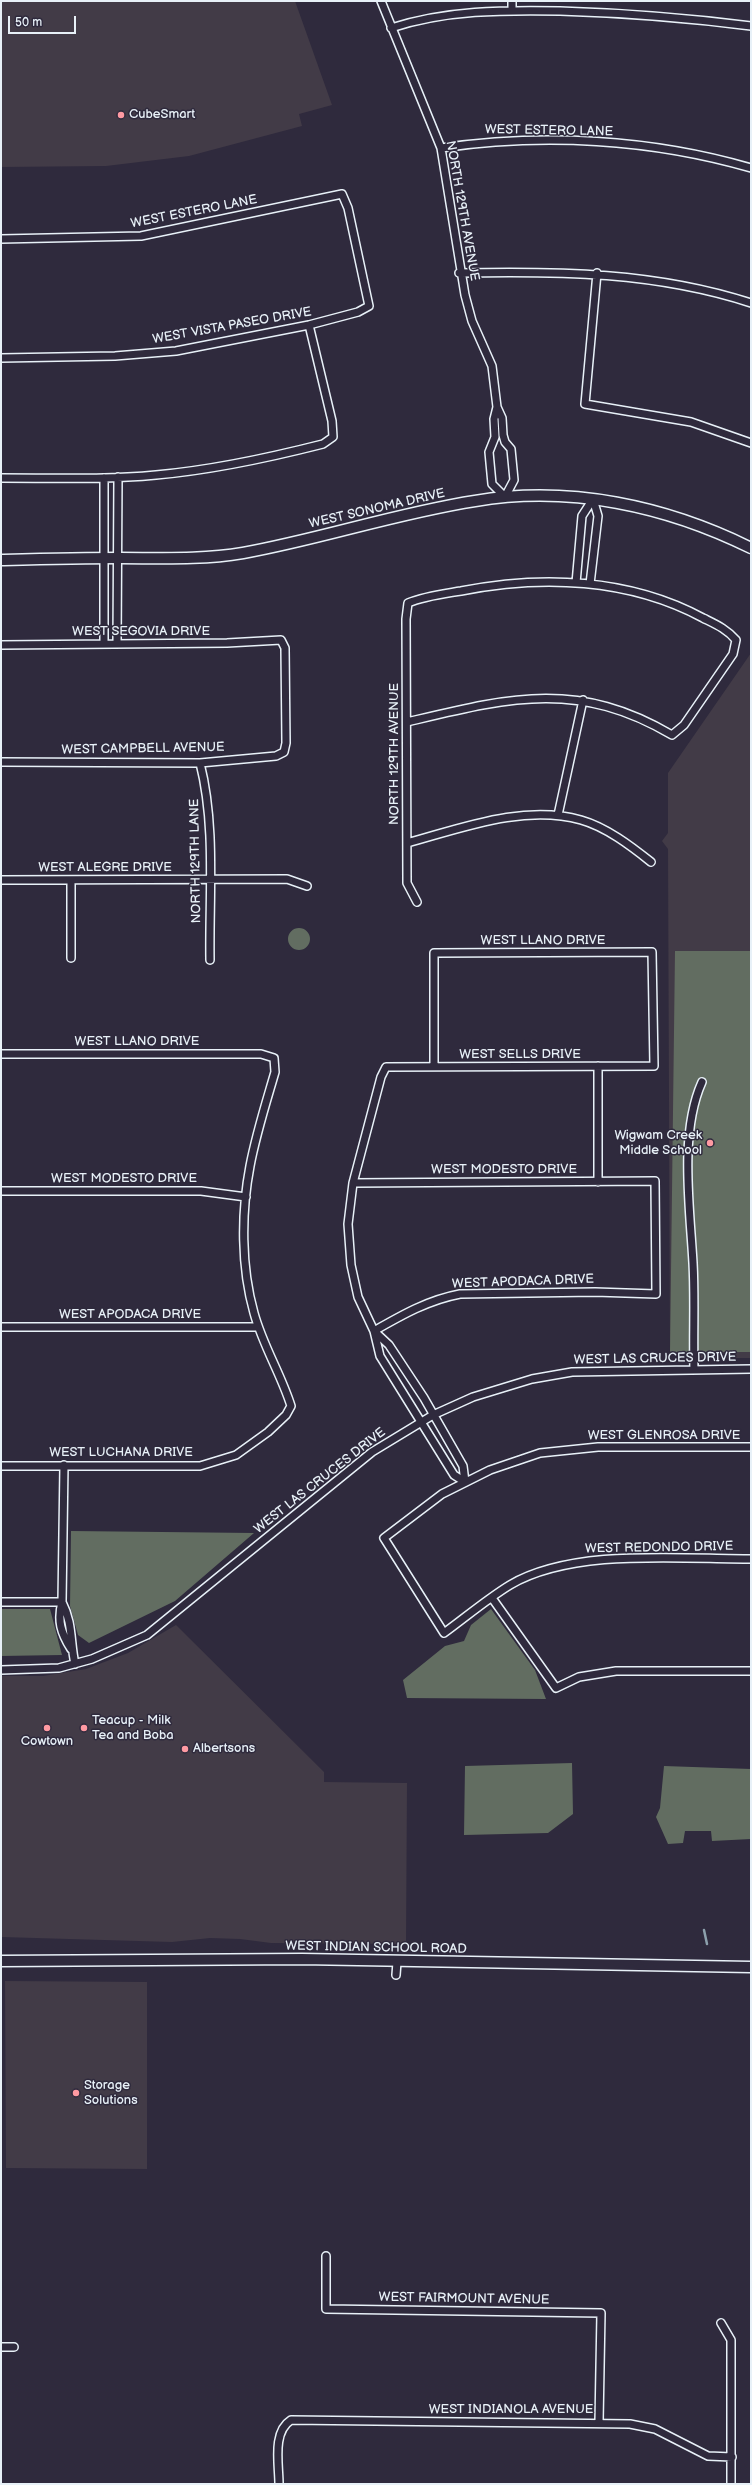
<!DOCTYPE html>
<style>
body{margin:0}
#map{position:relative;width:752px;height:2485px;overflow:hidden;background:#2f2a3d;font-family:"Balsamiq Sans",sans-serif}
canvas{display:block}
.frame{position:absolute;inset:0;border:2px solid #e8f1f8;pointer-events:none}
.scale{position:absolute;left:8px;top:16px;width:68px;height:18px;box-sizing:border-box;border:2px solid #e8f1f8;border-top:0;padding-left:5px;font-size:12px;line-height:14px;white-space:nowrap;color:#e8f1f8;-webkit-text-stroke:3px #2f2a3d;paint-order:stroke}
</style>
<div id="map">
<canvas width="752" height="2485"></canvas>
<div class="frame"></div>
<div class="scale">50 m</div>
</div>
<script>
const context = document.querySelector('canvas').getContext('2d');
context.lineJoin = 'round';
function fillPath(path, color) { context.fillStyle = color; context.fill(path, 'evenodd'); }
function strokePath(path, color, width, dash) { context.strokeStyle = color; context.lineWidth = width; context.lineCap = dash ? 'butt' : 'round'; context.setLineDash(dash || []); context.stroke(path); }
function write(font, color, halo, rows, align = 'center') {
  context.font = font + ' "Balsamiq Sans",sans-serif'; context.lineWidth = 3; context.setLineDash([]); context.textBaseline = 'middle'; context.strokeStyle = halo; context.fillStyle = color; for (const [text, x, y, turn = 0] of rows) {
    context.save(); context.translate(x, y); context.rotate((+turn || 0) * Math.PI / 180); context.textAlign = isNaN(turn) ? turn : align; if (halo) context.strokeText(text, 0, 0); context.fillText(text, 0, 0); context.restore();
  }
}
fillPath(new Path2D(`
 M1,1h294l37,104 -33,9 3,12 -113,30 -83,10 -105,1z
 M751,653v705h-48l-33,-6 -2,-503 -6,-8 6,-8v-60z
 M176,1625l148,147v10l83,1 -1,161 -135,-1 -31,-4 -30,-1 -38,4 -171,-5v-261h42l43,-7 42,-16z
 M5,1981l142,1v187l-141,-1z`), '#423b47');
fillPath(new Path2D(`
 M288 939a11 11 0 1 1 22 0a11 11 0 1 1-22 0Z
 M675,951h76v401h-81z
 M71,1531l183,2 -79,68 -86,42 -11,-8 -8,-29z
 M1,1609h49l12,46 -61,1z
 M491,1609l44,61 11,29 -139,-1 -4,-18 42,-34 19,-5 7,-16z
 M572,1763l1,51 -25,19 -84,2 1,-69z
 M664,1766l87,3v70l-39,2 -1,-10h-26l-2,12 -15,1 -12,-27 4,-9z`), '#626d61');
strokePath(new Path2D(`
 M704,1930l3,14`), '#8da0ad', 2.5);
const street = new Path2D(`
 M381,1l60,147 24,147 7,26 20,45 5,41 5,11 1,17 2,7 6,7 3,31 -9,17 -13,-13 -3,-32 6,-15 -1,-18 3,-12
 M512,1v9
 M391,28c55,-18 112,-18 169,-17 64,2 128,7 191,15
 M441,148c102,-15 210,-9 310,20
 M1,239l140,-3 201,-42 6,14 21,98 -11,6 -49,13 -133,26 -61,5 -114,2
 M459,273c100,-2 197,-1 292,30
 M597,273l-12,131 106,18 60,21
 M1,478c52,0 104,2 155,-3 57,-5 112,-17 167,-31l10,-7 -1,-16 -23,-96
 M104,478v166
 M576,583l6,-67 11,-17
 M590,584l8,-68 -5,-17
 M117,644l1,-167
 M1,645l226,-2 54,-3 4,8 1,95 -2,9 -8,4 -76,7 -199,-1
 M407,722c101,-24 170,-43 265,13l12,-10 49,-71 3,-14c-9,-11 -21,-16 -33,-22 -74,-40 -162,-43 -242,-27 -18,3 -36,5 -53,12l-2,16 1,264 10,19
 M200,763c16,63 9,132 10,197
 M558,815l25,-115
 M407,843c55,-15 117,-39 174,-23 25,7 50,26 70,42
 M1,880l286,-1 20,7
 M71,880v78
 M1,1054h260l13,4 1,14c-9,31 -19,62 -25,94 -9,47 -9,101 4,147 9,33 27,61 37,93l-5,9 -18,17 -32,23 -36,11h-199
 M598,1066v116
 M434,1067v-114l218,-1 2,114 -268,1 -5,10 -28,106 -5,41 3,41 7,32 16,34 6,25 74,119 11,7
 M353,1183l302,-2 1,113 -61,-2 -135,2c-32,6 -58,21 -86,37
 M1,1191h200l45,6
 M1,1327h257
 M374,1331l15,14 35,53 39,68 2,16
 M694,1370c-1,-36 1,-71 -1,-107 -3,-55 -14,-130 9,-181
 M751,1447h-153l-58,6 -50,17 -48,24 -58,44 60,95c22,-16 43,-34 66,-48 63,-37 169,-26 241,-26
 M64,1465l-2,137c-5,19 -1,31 9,47
 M492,1598l64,90 23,-11 37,-6h135
 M1,1602h61
 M62,1602c11,21 8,40 13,62
 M1,1670l58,-2 33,-9 55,-24 225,-183 61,-37 40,-18 59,-18 40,-7 179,-3
 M396,1975l1,-13
 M326,2256v53l275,4 -2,109
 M721,2323l10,17v144
 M1,2347h13
 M279,2484c0,-20 -7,-52 12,-64l339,4 25,5 53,27 24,1`);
const secondary = new Path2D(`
 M1,560c40,-1 79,-2 119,-2 41,0 82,2 123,-5 78,-14 154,-40 232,-52 95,-16 191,5 276,47
 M1,1961l301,-2 449,8`);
strokePath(street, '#e8f1f8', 10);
strokePath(secondary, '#e8f1f8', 13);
strokePath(street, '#2f2a3d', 7);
strokePath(secondary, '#2f2a3d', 10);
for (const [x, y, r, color] of [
 [121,115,4,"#ff9aa2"],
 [710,1143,4,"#ff9aa2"],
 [47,1728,4,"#ff9aa2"],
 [84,1728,4,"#ff9aa2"],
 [185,1749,4,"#ff9aa2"],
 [76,2093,4,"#ff9aa2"]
]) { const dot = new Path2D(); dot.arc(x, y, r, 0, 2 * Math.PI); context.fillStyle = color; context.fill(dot); strokePath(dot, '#2f2a3d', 1.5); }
write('13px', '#e8f1f8', '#2f2a3d', [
 ["CubeSmart",129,115],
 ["Wigwam Creek",702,1136,"right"],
 ["Middle School",702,1151,"right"],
 ["Teacup - Milk",92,1721],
 ["Tea and Boba",92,1736],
 ["Cowtown",47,1742,"center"],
 ["Albertsons",193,1749],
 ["Storage",84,2086],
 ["Solutions",84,2101]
], 'left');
write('13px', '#e8f1f8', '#2f2a3d', [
 ["WEST ESTERO LANE",549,131,1],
 ["NORTH 129TH AVENUE",462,211,80],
 ["WEST ESTERO LANE",194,212,-11],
 ["WEST VISTA PASEO DRIVE",232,326,-10],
 ["WEST SONOMA DRIVE",377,509,-13],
 ["WEST SEGOVIA DRIVE",141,632],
 ["WEST CAMPBELL AVENUE",143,749,-1],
 ["NORTH 129TH AVENUE",395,754,-90],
 ["NORTH 129TH LANE",196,861,-91],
 ["WEST ALEGRE DRIVE",105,868],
 ["WEST LLANO DRIVE",543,941],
 ["WEST LLANO DRIVE",137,1042],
 ["WEST SELLS DRIVE",520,1055],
 ["WEST MODESTO DRIVE",504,1170],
 ["WEST MODESTO DRIVE",124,1179],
 ["WEST APODACA DRIVE",523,1282,-2],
 ["WEST APODACA DRIVE",130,1315],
 ["WEST LAS CRUCES DRIVE",655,1359,-1],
 ["WEST GLENROSA DRIVE",664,1436],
 ["WEST LUCHANA DRIVE",121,1453],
 ["WEST LAS CRUCES DRIVE",320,1481,-38],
 ["WEST REDONDO DRIVE",659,1548,-1],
 ["WEST INDIAN SCHOOL ROAD",376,1948,1],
 ["WEST FAIRMOUNT AVENUE",464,2299,1],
 ["WEST INDIANOLA AVENUE",511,2410]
]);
</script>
